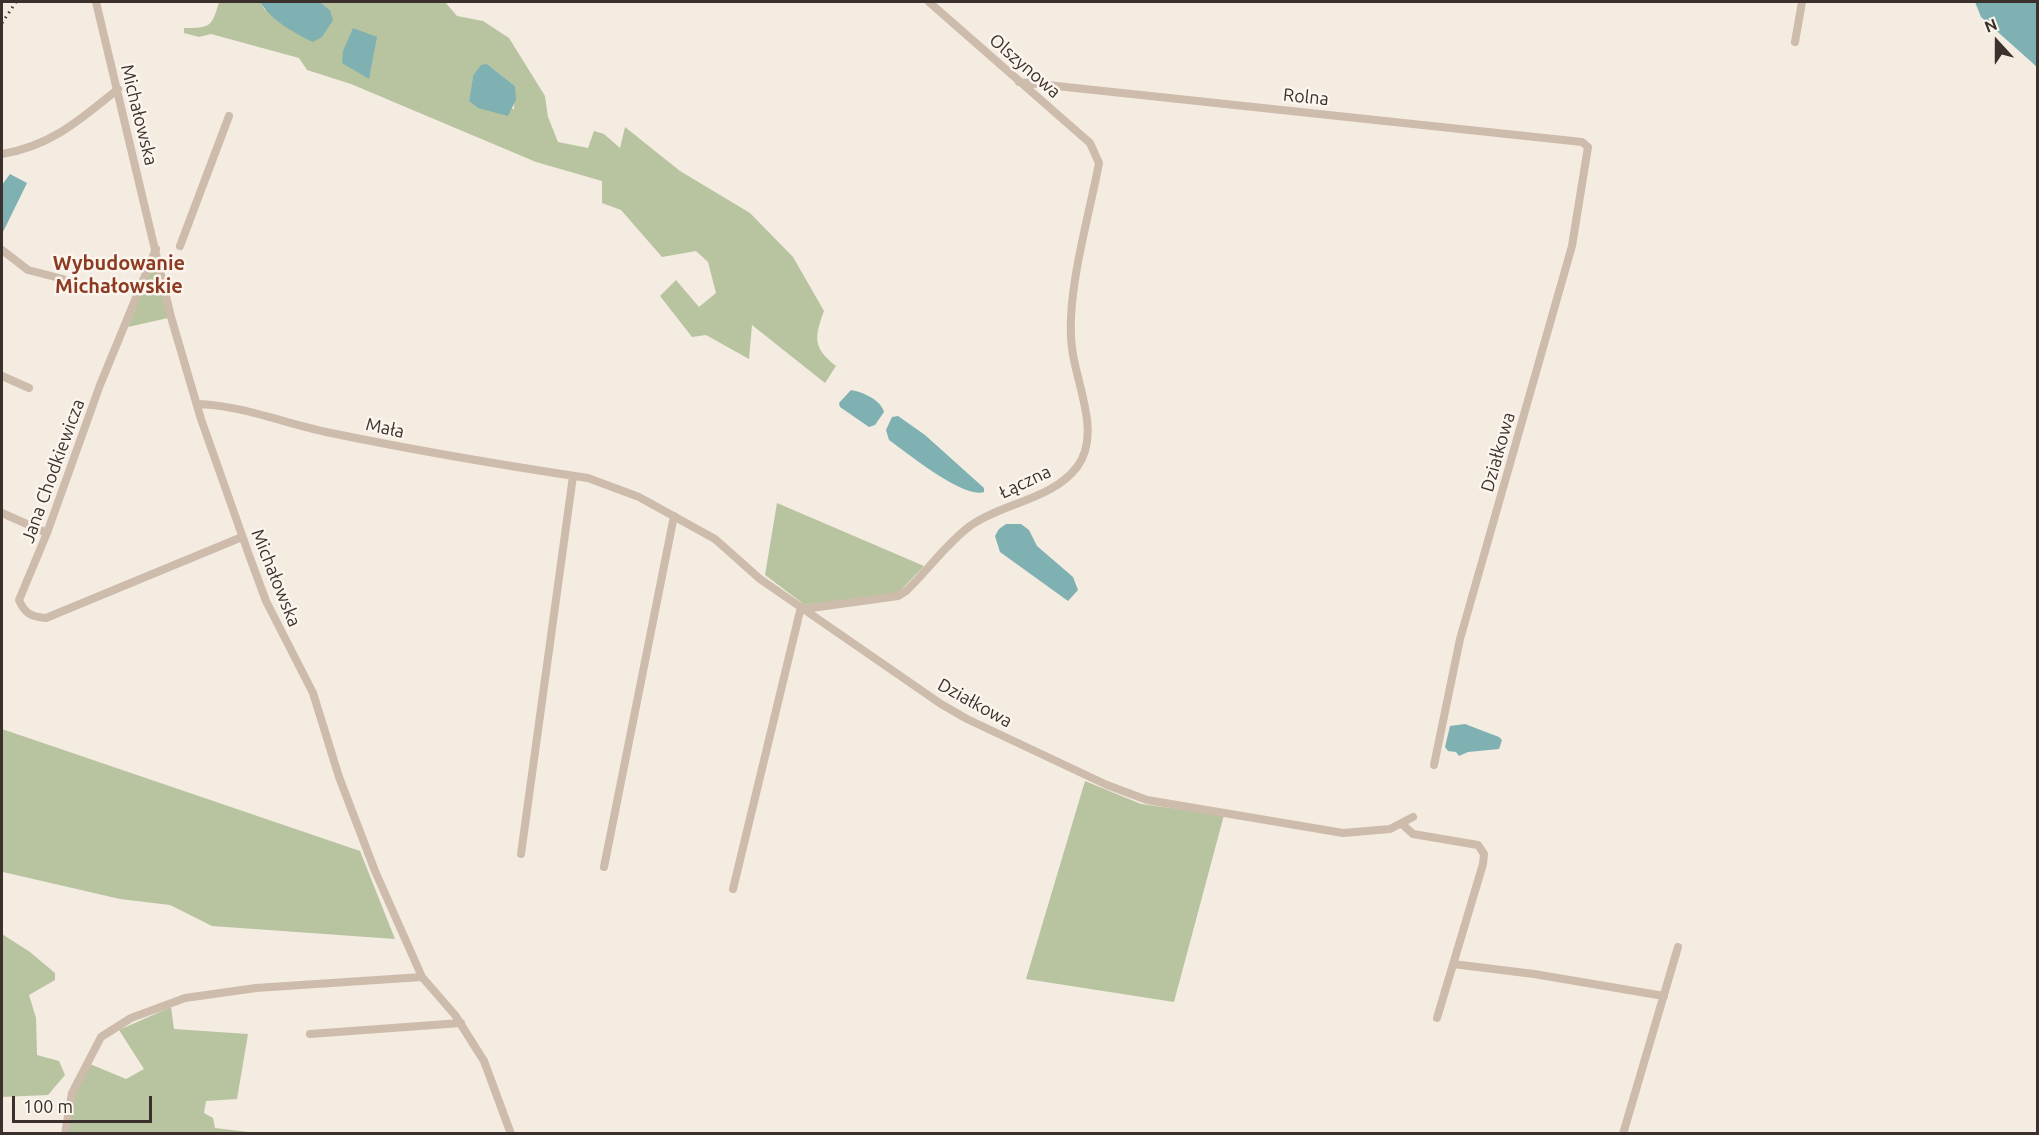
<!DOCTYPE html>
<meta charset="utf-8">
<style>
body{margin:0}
#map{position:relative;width:2039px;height:1135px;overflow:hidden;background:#f4ebe1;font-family:Ubuntu,sans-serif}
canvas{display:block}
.frame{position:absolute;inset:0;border:3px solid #3b302b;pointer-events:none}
.north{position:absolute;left:1967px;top:12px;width:60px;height:60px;-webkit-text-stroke:4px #fbf5ee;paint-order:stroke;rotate:339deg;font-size:16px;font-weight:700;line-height:24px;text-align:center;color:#3b302b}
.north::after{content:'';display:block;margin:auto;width:21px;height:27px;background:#3b302b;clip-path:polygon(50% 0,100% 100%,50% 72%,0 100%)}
.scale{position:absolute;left:12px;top:1096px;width:140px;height:27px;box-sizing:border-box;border:3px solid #3b302b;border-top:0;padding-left:8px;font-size:18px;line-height:21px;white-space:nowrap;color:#3b302b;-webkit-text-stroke:4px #fbf5ee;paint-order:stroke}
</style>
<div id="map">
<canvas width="2039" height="1135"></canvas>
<div class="frame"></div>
<div class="north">N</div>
<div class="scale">100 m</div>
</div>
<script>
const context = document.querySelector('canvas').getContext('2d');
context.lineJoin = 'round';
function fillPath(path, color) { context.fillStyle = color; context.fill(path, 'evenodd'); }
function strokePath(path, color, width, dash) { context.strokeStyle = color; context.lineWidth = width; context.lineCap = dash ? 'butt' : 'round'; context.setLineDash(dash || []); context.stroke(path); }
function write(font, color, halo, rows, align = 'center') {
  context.font = font + ' Ubuntu,sans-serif'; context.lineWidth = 5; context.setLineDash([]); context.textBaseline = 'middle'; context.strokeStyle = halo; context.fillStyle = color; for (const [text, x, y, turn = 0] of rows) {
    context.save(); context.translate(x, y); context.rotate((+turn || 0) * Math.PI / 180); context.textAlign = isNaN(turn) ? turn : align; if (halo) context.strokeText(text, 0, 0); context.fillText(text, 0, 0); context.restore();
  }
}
fillPath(new Path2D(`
 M219,2h41l5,8h65l-10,-8h125l12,14 26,5 26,17 36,58 3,21 10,25 30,6 6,-17 10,3 16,14 5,-21 55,44 70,42 43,44 31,54c-10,27 -11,37 12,55l-11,17 -73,-58 -3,34 -43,-24 -14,2 -32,-41 16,-16 23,27 17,-14 -8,-31 -12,-11 -34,6 -41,-47 -19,-7v-22l-66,-19 -185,-78 -44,-14 -8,-12 -88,-24 -12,3 -15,-4v-5c26,0 28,-1 35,-26zM487,64l28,22 -1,23 -45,-8 4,-24z
 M154,262l14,56 -40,9z
 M777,503l147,63 -26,27 -93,12 -40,-30z
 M2,729l358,122 35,88 -183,-13 -42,-21 -50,-6 -117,-27 -1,3z
 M1085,781l56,23 83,11 -50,187 -148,-23z
 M2,934l28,18 25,21v7l-26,15 7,23 1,37 22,6 6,14 -17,20 -46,2z
 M171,1007l3,22 74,5 -11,65 -31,2 -2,12 9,5 2,10 42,5 -190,1 7,-40 16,-30 36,15 18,-10 -25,-39z`), '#b8c4a0');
fillPath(new Path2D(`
 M260,2h60l10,8 3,10 -11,17 -9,5c-19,-9 -42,-22 -53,-40z
 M1975,2h62v65l-56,-50z
 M353,28l24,9 -8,42 -27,-16 1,-12z
 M487,64l28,22 1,14 -8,16 -30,-8 -9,-7 4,-25 8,-11z
 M10,174l17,9 -25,51v-49z
 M851,390c12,2 30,10 33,22l-9,13 -6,2 -29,-20 -1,-4z
 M898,416l27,19 59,53v4c-20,7 -77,-39 -95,-52l-3,-10 6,-13z
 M1006,524h15l8,6 8,16 36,31 5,13 -10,11 -68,-49 -5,-16 4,-7z
 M1465,724l34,13 3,3 -3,9 -31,3 -9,4 -3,-4 -8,-1 -3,-4 5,-21z`), '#7fb0b2');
strokePath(new Path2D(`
 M96,2l75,315 30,102 48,136 17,46 47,92 26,84 36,94 47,106 33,38 29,46 27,73
 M1795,42l7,-40
 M1019,82l563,60 6,5 -16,99 -112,393 -26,126
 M2,154c49,-8 78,-34 116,-65
 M180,246l49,-130
 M156,249l-56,136 -53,148 -28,67c6,14 13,17 27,18l196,-81
 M2,250l26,20 35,9
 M2,376l27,12
 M197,404c43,1 87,19 129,28 87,18 175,33 262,46l51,19 76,42 45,40 181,125 26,15 140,66 40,15 196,33 47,-4 23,-12
 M2,513l45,20
 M804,609l94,-13 8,-5c22,-21 40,-47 64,-65 32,-23 82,-26 107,-59 25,-33 -1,-83 -5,-119 -7,-52 17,-131 27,-185l-9,-20 -161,-141
 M1402,824l11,10 65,11 6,9 -1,10 -46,154
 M521,854l52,-378
 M604,867l70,-351
 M733,889l68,-282
 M1453,964l81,10 130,22
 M310,1034l151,-11
 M65,1134l7,-41 29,-56 30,-19 54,-20 71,-10 166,-11
 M1623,1134l55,-187`), '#cdbbac', 8);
strokePath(new Path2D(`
 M2,23l14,-21`), '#3b302b', 3, [1.5, 4.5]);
write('18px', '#3b302b', '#fbf5ee', [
 ["Olszynowa",1025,66,41],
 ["Rolna",1306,97,6],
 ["Michałowska",139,115,76],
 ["Mała",385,428,12],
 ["Działkowa",1498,452,-74],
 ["Jana Chodkiewicza",53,471,-70],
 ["Łączna",1025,482,-25],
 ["Michałowska",276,578,68],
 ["Działkowa",975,703,29]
]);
write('bold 20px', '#8c3b22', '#fbf5ee', [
 ["Wybudowanie",119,263],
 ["Michałowskie",119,286]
]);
</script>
